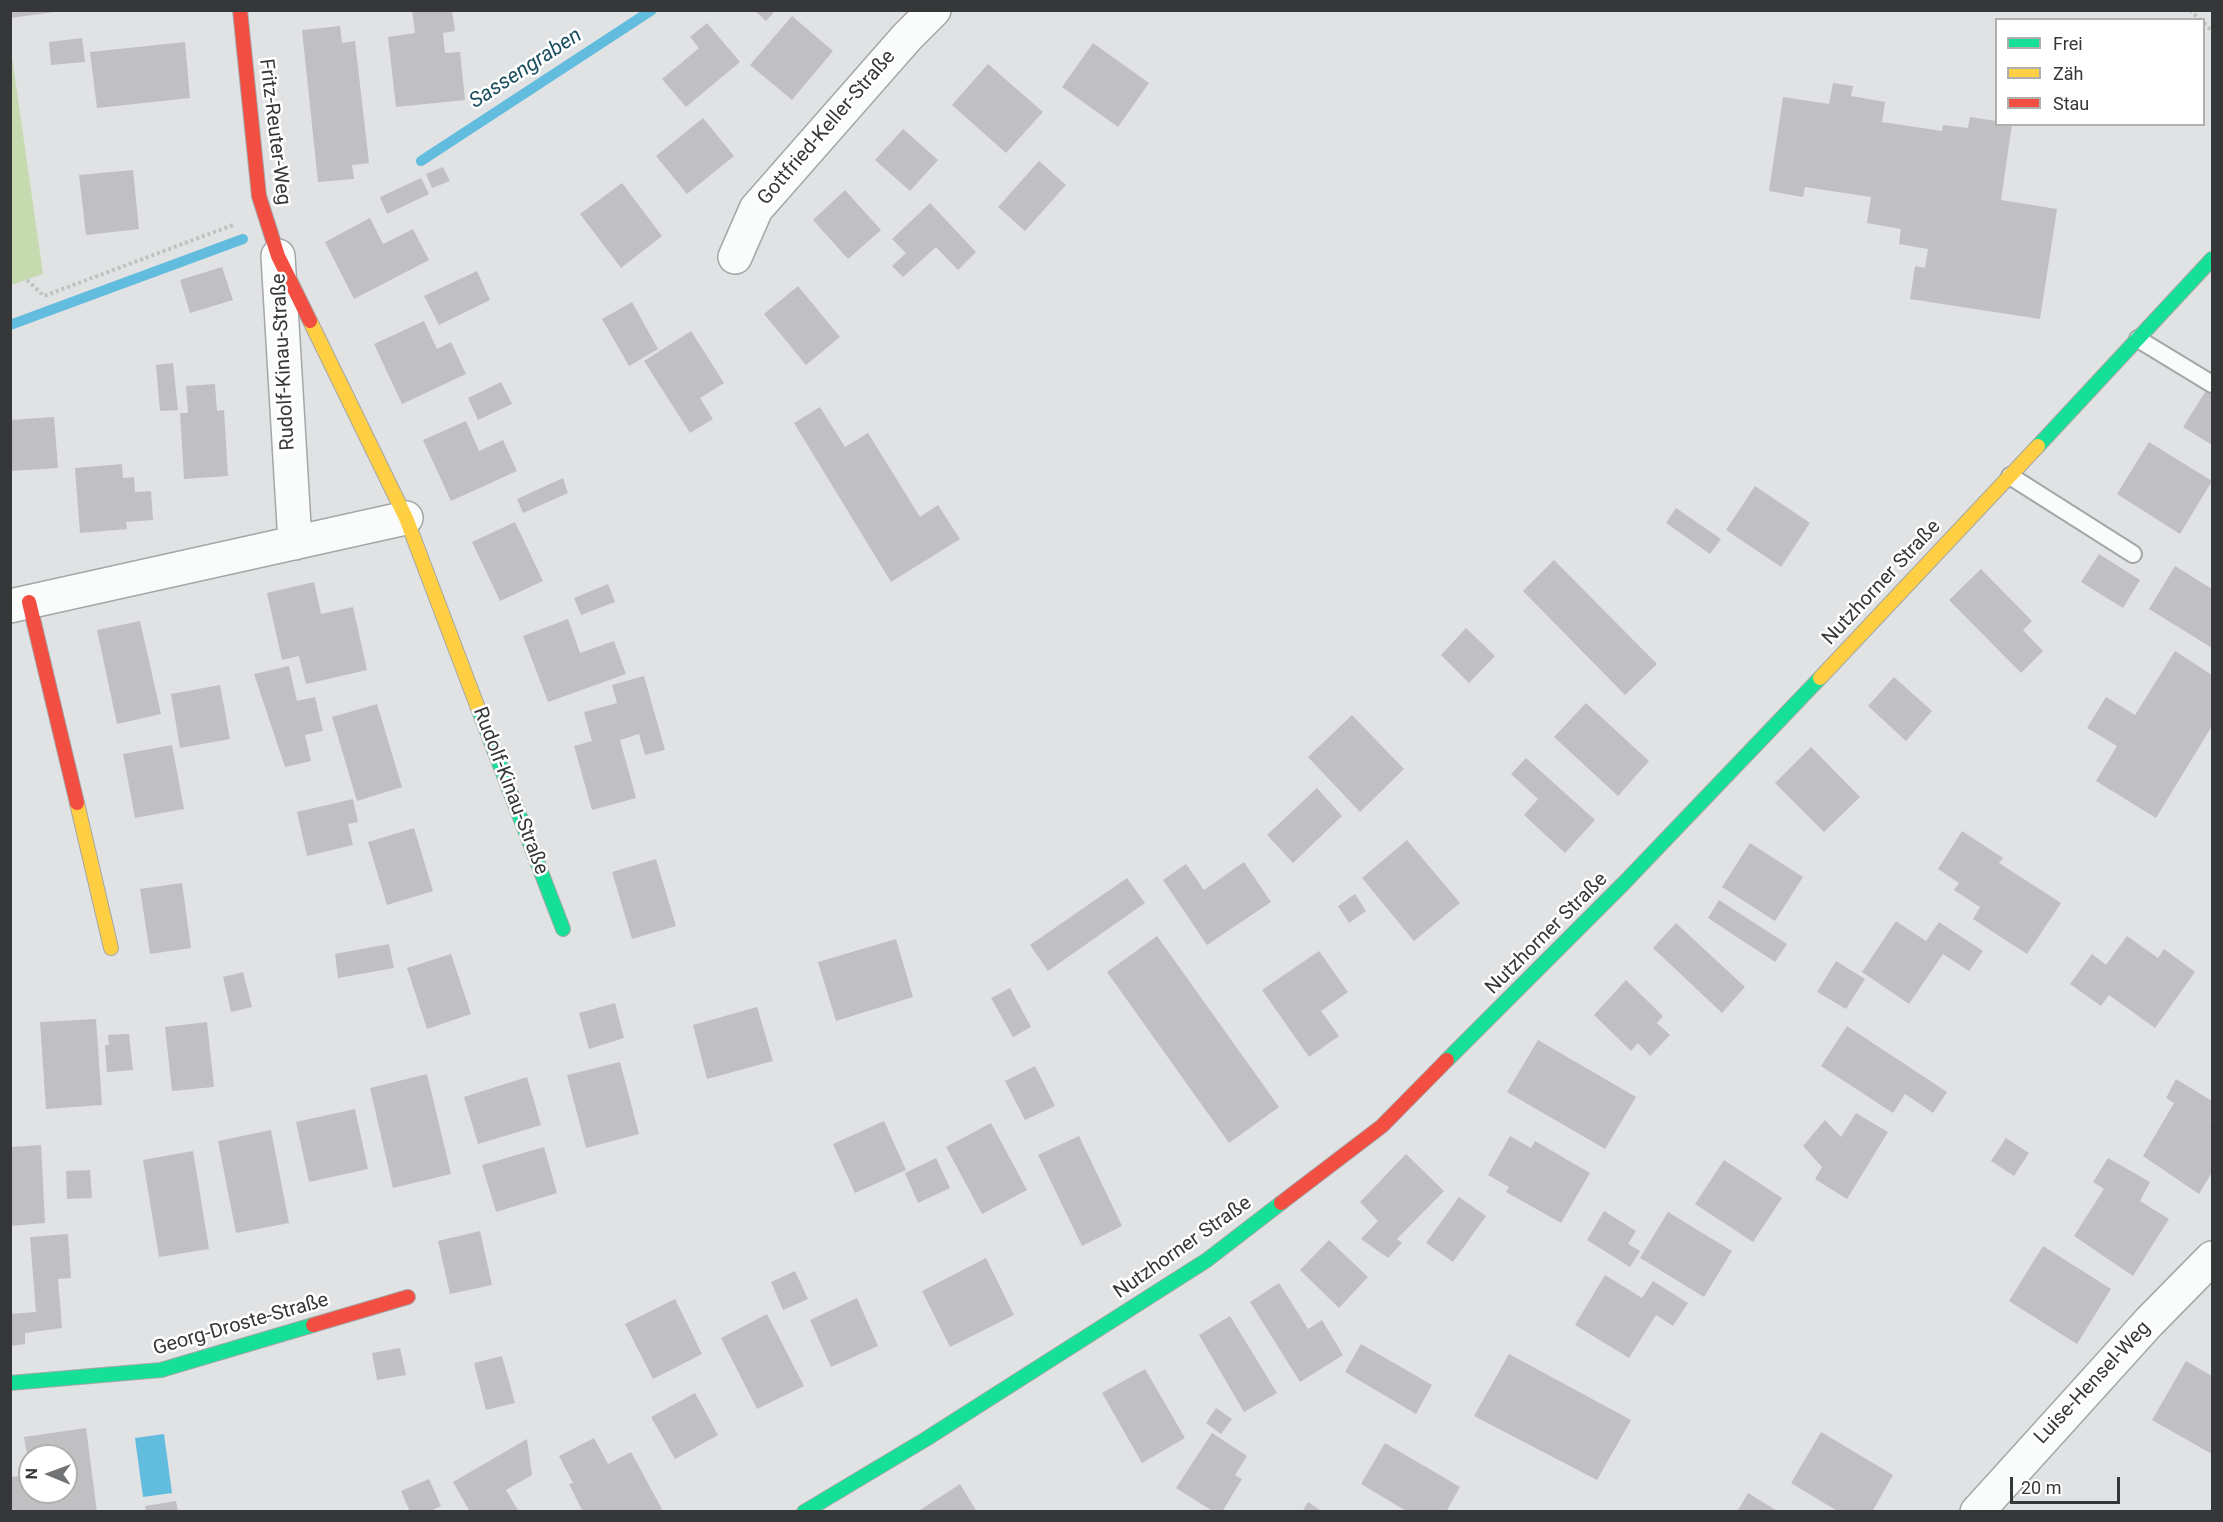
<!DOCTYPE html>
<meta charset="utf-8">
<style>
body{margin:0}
#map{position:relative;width:2223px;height:1522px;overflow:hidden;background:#e0e2e4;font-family:Roboto,sans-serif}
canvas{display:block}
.frame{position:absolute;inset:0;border:12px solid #353738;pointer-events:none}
.legend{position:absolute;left:1995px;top:18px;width:210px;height:108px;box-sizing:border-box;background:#fff;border:2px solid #aeafaf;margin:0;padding:8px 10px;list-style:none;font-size:18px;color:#353738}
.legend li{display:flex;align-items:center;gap:12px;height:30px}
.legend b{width:30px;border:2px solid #aeafaf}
.north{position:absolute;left:18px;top:1444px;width:60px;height:60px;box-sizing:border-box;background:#fff;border:2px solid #aeafaf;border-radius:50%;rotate:271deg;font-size:16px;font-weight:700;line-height:24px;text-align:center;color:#353738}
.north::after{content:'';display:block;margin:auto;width:21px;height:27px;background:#717374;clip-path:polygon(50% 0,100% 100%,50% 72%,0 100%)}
.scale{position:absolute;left:2010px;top:1477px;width:110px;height:27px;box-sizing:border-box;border:3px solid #353738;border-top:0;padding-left:8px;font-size:18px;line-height:21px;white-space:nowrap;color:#353738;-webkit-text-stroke:4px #fff;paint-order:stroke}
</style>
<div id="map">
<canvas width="2223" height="1522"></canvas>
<div class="frame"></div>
<ul class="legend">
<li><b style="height:8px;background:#16e098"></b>Frei</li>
<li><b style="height:8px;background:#ffcf43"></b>Zäh</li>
<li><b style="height:8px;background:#f24e42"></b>Stau</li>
</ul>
<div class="north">N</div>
<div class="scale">20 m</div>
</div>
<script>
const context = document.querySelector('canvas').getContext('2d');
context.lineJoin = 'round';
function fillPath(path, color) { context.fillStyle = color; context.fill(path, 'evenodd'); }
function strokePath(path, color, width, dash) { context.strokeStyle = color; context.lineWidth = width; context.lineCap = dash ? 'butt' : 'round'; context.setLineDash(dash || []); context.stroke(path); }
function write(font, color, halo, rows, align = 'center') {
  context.font = font + ' Roboto,sans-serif'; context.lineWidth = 5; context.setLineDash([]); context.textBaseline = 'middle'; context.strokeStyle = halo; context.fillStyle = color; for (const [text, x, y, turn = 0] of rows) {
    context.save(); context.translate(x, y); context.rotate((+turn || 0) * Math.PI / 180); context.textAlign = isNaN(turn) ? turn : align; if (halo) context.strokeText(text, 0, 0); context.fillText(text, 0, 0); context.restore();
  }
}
fillPath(new Path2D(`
 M11,50l32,224 -32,11 -1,-235z`), '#c6dab0');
fillPath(new Path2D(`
 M164,1434l8,59 -29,4 -8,-59z`), '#61bcdd');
strokePath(new Path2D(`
 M421,161l231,-151
 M10,325l233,-86`), '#61bcdd', 10);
fillPath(new Path2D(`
 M10,10h45v2l-45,6z
 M412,10h40l3,21 -12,2 2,20 15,-1 5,48 -69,7 -8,-70 27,-4z
 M754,10h22l-10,11z
 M792,16l41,35 -41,49 -42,-35z
 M707,23l33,39 -54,45 -24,-28 37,-31 -9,-11z
 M340,26l2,17 13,-2 14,122 -17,2 2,14 -36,3 -16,-152z
 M82,38l3,24 -34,3 -2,-23z
 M185,42l5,56 -93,10 -7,-56z
 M1093,43l56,40 -31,44 -56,-40z
 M988,64l55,48 -37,41 -54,-48z
 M1833,83l20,3 -2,10 34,6 -3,20 60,9 1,-6 25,3 2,-11 26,4v3h16l-11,76 56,9 -17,110 -130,-20 5,-33 10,2 3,-19 -29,-5 2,-15 -34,-6 4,-26 -66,-10 -2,10 -34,-6 14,-94 46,7z
 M703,118l31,38 -47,38 -31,-38z
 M903,129l35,31 -28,31 -35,-31z
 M1039,161l27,24 -41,46 -27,-24z
 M443,167l7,14 -18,7 -6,-14z
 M133,170l6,59 -53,6 -7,-60z
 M421,178l8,16 -42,20 -7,-17z
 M622,183l40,53 -41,32 -41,-54z
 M845,190l36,40 -33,29 -35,-39z
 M930,203l46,49 -18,18 -22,-23 -33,30 -11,-11 14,-13 -14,-14z
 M370,218l13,26 30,-15 16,31 -75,39 -29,-57z
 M222,267l11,33 -43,13 -10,-33z
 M477,271l13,29 -51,25 -15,-29z
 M798,286l42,51 -34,28 -42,-51z
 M632,302l26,47 -29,17 -27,-47z
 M424,321l13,28 14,-7 15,32 -64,30 -28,-60z
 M691,331l33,52 -24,15 13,21 -23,14 -46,-72z
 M173,363l5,47 -18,1 -4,-46z
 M501,382l11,22 -34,16 -10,-22z
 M215,384l2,27 7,-1 4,66 -44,3 -4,-66h8l-2,-27z
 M2209,386l3,2v57l-29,-18z
 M820,407l25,40 23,-14 52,84 18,-12 22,34 -69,43 -97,-159z
 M54,417l4,51 -48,3v-51z
 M466,421l13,30 24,-11 14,31 -66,30 -28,-61z
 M2149,442l63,39 -32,53 -63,-40z
 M122,464l1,14 11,-1 1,15 16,-1 2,29 -27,2 1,7 -47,4 -5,-65z
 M563,478l5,15 -45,20 -6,-14z
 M1755,486l55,37 -29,44 -55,-37z
 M1676,508l45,31 -11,15 -44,-31z
 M515,522l28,59 -43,20 -28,-59z
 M2099,554l41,26 -17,28 -42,-26z
 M1554,560l103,104 -32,31 -102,-104z
 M2175,566l37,23v59l-63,-39z
 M1981,569l51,52 -9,9 20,21 -22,22 -72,-73z
 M314,582l7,32 32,-7 14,63 -61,14 -7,-28 -17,4 -15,-67z
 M608,584l7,18 -34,13 -7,-17z
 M568,619l12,34 34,-12 12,33 -78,28 -25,-66z
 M140,621l21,93 -44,10 -20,-94z
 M1466,628l29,28 -26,27 -28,-28z
 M2175,651l37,24v51l-56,92 -60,-37 21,-35 -30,-18 19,-31 29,18z
 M289,666l8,35 18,-4 8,34 -18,4 6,26 -26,6 -31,-93z
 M644,676l21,74 -20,5 -6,-21 -19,6 16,58 -44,12 -18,-64 18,-5 -8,-29 33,-9 -5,-18z
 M1894,677l38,34 -26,30 -38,-35z
 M220,685l10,54 -50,9 -9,-54z
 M1586,703l63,58 -31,35 -64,-59z
 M377,704l25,83 -45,14 -25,-84z
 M1352,715l52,54 -44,43 -52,-55z
 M172,745l12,64 -49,9 -12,-64z
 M1811,747l49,50 -36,35 -49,-49z
 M1526,758l69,62 -30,33 -41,-38 14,-16 -27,-25z
 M1317,788l25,28 -49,47 -26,-28z
 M353,799l5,23 -10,2 5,21 -46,11 -10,-44z
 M414,828l19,63 -46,14 -19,-63z
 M1962,831l41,27 -4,5 62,40 -34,51 -54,-35 7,-12 -26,-17 5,-7 -21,-14z
 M1407,840l53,63 -46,38 -52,-63z
 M1750,843l53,34 -28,44 -53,-34z
 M656,859l20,67 -44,13 -20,-67z
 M1244,862l27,40 -64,43 -44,-65 23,-16 18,26z
 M1127,878l18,25 -97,68 -18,-26z
 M182,883l9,65 -41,6 -10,-65z
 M1355,894l11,17 -17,12 -11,-17z
 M1719,900l68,44 -12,18 -67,-44z
 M1896,921l30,20 13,-19 44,29 -14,20 -26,-17 -34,50 -47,-32z
 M1676,923l69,64 -23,26 -69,-65z
 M1157,936l122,171 -50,36 -122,-171z
 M2127,936l31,22 6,-9 31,23 -40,56 -46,-33 -8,11 -31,-22 22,-30 14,11z
 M896,939l17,58 -77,24 -18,-59z
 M389,944l5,24 -56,10 -3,-24z
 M1319,951l29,41 -27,19 18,25 -30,21 -47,-67z
 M451,954l20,60 -44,15 -20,-61z
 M1836,961l29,18 -19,30 -29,-17z
 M243,972l9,35 -21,5 -8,-35z
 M1626,980l37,36 -6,7 13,12 -20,21 -12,-13 -7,8 -37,-36z
 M1010,988l21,39 -18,10 -22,-39z
 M615,1003l9,35 -35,11 -10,-36z
 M757,1007l16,54 -66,18 -14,-54z
 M96,1019l6,86 -56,4 -6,-87z
 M207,1022l7,65 -42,4 -7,-64z
 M1847,1026l100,66 -14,21 -28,-19 -12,19 -72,-47z
 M129,1034l4,36 -26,2 -2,-27h4l-1,-10z
 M1538,1040l98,57 -31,52 -98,-57z
 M620,1062l19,72 -53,14 -19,-73z
 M1035,1066l20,40 -30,14 -20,-39z
 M427,1074l24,100 -58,14 -23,-100z
 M527,1077l14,48 -63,19 -14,-47z
 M2176,1079l36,22v17l-2,4 2,1v49l-13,22 -56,-38 31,-53 -8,-5z
 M355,1109l13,60 -59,13 -13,-60z
 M1856,1113l32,19 -41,67 -32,-20 7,-12 -19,-21 22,-26 16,17z
 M884,1121l22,49 -51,23 -22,-49z
 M991,1123l36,67 -45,24 -36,-67z
 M271,1130l18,93 -53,10 -18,-92z
 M1079,1136l43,90 -40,20 -44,-91z
 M1510,1136l21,12 4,-7 55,32 -29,50 -55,-31 3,-5 -21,-12z
 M2006,1138l23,15 -15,23 -23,-15z
 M41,1145l4,78 -35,3v-79z
 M544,1147l13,46 -61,19 -14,-47z
 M193,1151l16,98 -50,8 -16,-97z
 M1406,1154l38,37 -47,48 5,4 -14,15 -27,-19 17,-18 -18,-19z
 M936,1158l14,30 -32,15 -13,-30z
 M2108,1158l42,24 -10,19 29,18 -36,57 -59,-40 30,-47 -11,-7z
 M1724,1160l58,38 -29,44 -58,-38z
 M90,1170l2,28 -25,1 -1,-28z
 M1459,1197l27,19 -33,46 -27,-19z
 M1604,1211l32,20 -8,13 12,7 -10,16 -43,-27z
 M1668,1212l64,39 -28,46 -64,-39z
 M480,1231l12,54 -42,9 -12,-53z
 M68,1234l3,44 -13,1 4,49 -37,5v11l-15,2v-32l26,-2 -6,-75z
 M1329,1240l39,37 -29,31 -39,-38z
 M2043,1246l68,43 -34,55 -68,-43z
 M986,1258l28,57 -64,32 -28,-56z
 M795,1271l13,28 -25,11 -12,-28z
 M1605,1275l37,23 11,-17 35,22 -15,23 -17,-11 -27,43 -54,-33z
 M1279,1283l29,46 14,-9 21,35 -43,27 -50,-80z
 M857,1298l21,48 -47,21 -21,-47z
 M675,1299l27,55 -49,25 -28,-55z
 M767,1314l37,72 -47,23 -36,-71z
 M1230,1316l47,77 -33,19 -45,-77z
 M1361,1344l71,41 -16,29 -71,-42z
 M400,1348l6,27 -29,5 -5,-27z
 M1509,1354l122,66 -34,60 -123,-64z
 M502,1356l13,47 -29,7 -12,-47z
 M2186,1361l26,15v78l-60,-34z
 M1145,1369l40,69 -43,25 -40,-70z
 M695,1393l23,42 -43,24 -24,-42z
 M1216,1408l16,11 -11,15 -15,-11z
 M86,1428l11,84h-87v-35l20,-2v17h36v-36h-36l-1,10 -5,-29z
 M1821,1432l72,43 -21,37h-33l-48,-29z
 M1212,1433l35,23 -12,19 7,4 -20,33h-8l-38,-24z
 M594,1438l14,26 23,-12 31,57 -4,3h-75l-14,-28 4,-1 -14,-27z
 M527,1439l5,36 -26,15 13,22h-49l-17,-30z
 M1385,1443l75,44 -14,25h-38l-47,-28z
 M429,1479l12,27 -12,6h-19l-9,-21z
 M960,1484l17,28h-60z
 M1748,1493l31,19h-42z
 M176,1501l2,11h-32l-1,-6z
 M1308,1502l15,10h-21z`), '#c0c0c2');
const lane = new Path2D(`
 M2138,339l74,45
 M2010,476l123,78`);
const street = new Path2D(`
 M278,256l17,287
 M735,257l21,-48 151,-172 27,-27
 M10,606l396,-88
 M1977,1512l172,-190 63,-64`);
const fast = new Path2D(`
 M2038,446l174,-187
 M478,708l85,221
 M1447,1060l177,-177 196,-205
 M10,1383l151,-13 152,-45
 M804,1512l122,-73 281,-179 74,-57`);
const slow = new Path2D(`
 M310,321l96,197 72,190
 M1820,678l218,-232
 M77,803l34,145`);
const jam = new Path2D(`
 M240,10l19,186 19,60 32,65
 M29,602l48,201
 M1281,1203l101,-77 65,-66
 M313,1325l95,-28`);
strokePath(lane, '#a5a6a8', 20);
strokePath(street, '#a5a6a8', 36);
strokePath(fast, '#a5a6a8', 16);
strokePath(slow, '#a5a6a8', 16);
strokePath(jam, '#a5a6a8', 16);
strokePath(new Path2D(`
 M2190,10l10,10
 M2204,23l8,8
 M27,280l17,16 189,-71`), '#c0c1c1', 4, [3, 3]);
strokePath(lane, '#fafbfb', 16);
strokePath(street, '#fafbfb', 33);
strokePath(fast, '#16e098', 14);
strokePath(slow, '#ffcf43', 14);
strokePath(jam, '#f24e42', 14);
write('20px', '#353738', '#fff', [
 ["Gottfried-Keller-Straße",827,128,-49],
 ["Fritz-Reuter-Weg",274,132,83],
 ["Rudolf-Kinau-Straße",284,362,-93],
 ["Nutzhorner Straße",1882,583,-47],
 ["Rudolf-Kinau-Straße",510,791,69],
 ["Nutzhorner Straße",1547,934,-45],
 ["Nutzhorner Straße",1183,1248,-35],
 ["Georg-Droste-Straße",241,1325,-16],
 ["Luise-Hensel-Weg",2093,1383,-47]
]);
write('italic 21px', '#1c4e61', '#fff', [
 ["Sassengraben",526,69,-33]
]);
</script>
